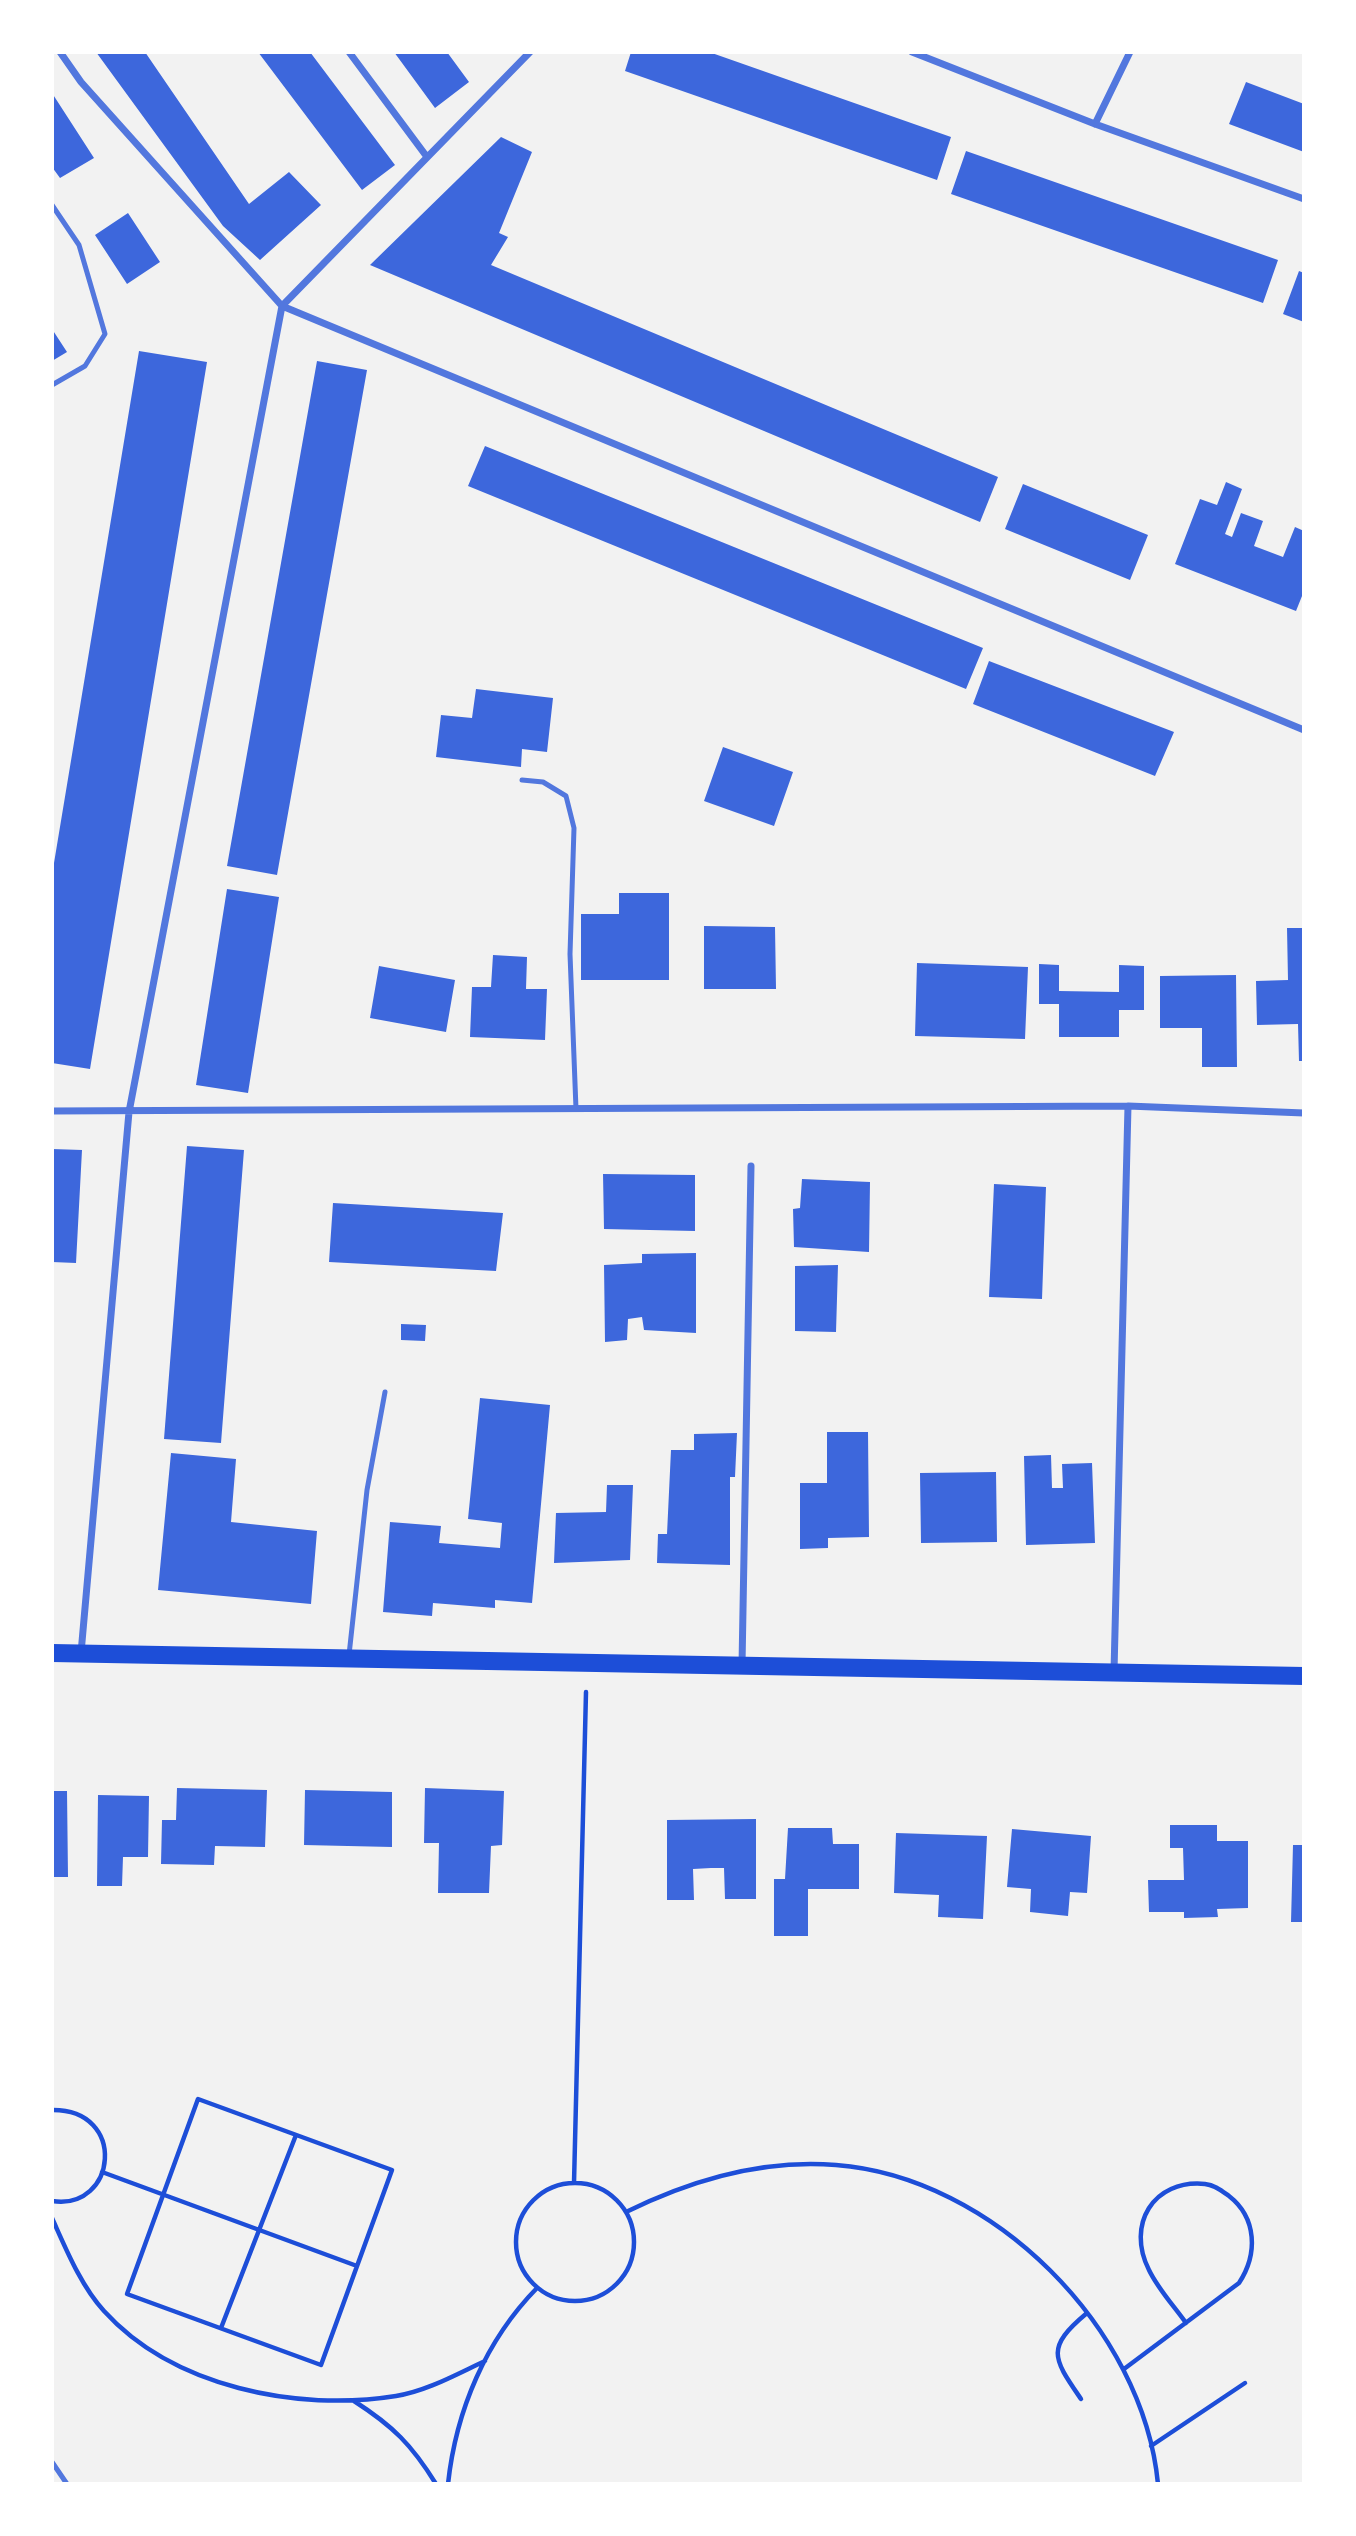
<!DOCTYPE html>
<style>
body{margin:0}
#map{position:relative;width:1356px;height:2536px;overflow:hidden;background:#f2f2f2;font-family:Jost,sans-serif}
canvas{display:block}
.frame{position:absolute;inset:0;border:54px solid #fff;pointer-events:none}
</style>
<div id="map">
<canvas width="1356" height="2536"></canvas>
<div class="frame"></div>
</div>
<script>
const context = document.querySelector('canvas').getContext('2d');
context.lineJoin = 'round';
function fillPath(path, color) { context.fillStyle = color; context.fill(path, 'evenodd'); }
function strokePath(path, color, width, dash) { context.strokeStyle = color; context.lineWidth = width; context.lineCap = dash ? 'butt' : 'round'; context.setLineDash(dash || []); context.stroke(path); }
fillPath(new Path2D(`
 M96,52h49l104,152 40,-32 32,33 -61,55 -37,-34z
 M258,52h52l85,113 -33,25z
 M394,52h53l22,30 -34,26z
 M631,52h78l242,85 -14,43 -312,-109z
 M1246,82l58,22v48l-75,-28z
 M52,93l42,65 -34,20 -8,-11z
 M501,137l31,15 -33,81 9,4 -17,28 507,212 -18,45 -610,-257z
 M966,151l312,109 -15,43 -312,-109z
 M128,213l32,49 -33,22 -32,-49z
 M1299,271l5,2v49l-21,-8z
 M52,329l15,23 -15,9z
 M139,351l68,11 -117,707 -38,-6v-188z
 M317,361l50,9 -90,505 -50,-9z
 M485,446l498,202 -17,41 -498,-203z
 M1226,482l16,7 -17,45 7,3 9,-24 22,8 -9,25 29,11 12,-30 9,4v60l-8,20 -121,-47 25,-65 17,6z
 M1023,484l125,51 -18,45 -125,-51z
 M989,661l185,71 -19,44 -182,-72z
 M476,689l77,9 -6,54 -25,-3 -1,18 -85,-10 5,-42 31,3z
 M723,747l70,25 -19,54 -70,-25z
 M227,889l52,8 -31,196 -52,-8z
 M619,893h50v87h-88v-66h38z
 M704,926l71,1 1,62h-72z
 M1287,928h17v133h-5l-1,-37 -41,1 -1,-44 32,-1z
 M493,955l34,2 -1,32h21l-2,51 -75,-3 2,-50h19z
 M917,963l111,4 -3,72 -110,-3z
 M1039,964l20,1v26l60,1v-27l25,1v44h-25v27h-60v-33h-20z
 M379,966l76,14 -9,52 -76,-14z
 M1236,975l1,92h-35v-39h-42v-52z
 M187,1146l57,4 -23,293 -57,-4z
 M52,1149l30,1 -6,113 -24,-1z
 M603,1174l92,1v56l-91,-2z
 M802,1179l68,3 -1,70 -75,-5 -1,-38 7,-1z
 M994,1184l52,3 -4,112 -53,-2z
 M333,1203l170,10 -7,58 -167,-9z
 M696,1253v80l-52,-3 -2,-13 -14,2 -1,21 -22,2 -1,-77 38,-2v-9z
 M838,1265l-2,67 -41,-1v-65z
 M401,1324l25,1 -1,16 -24,-1z
 M480,1398l70,7 -18,198 -37,-3v8l-62,-5 -1,13 -49,-4 7,-90 51,4 -2,17 61,5 2,-25 -34,-4z
 M827,1432h41l1,105 -41,1v10l-28,1v-66h27z
 M737,1433l-2,44h-5v88l-73,-2 1,-29h9l4,-84h23v-16z
 M171,1453l65,6 -5,63 86,9 -6,73 -153,-14z
 M1051,1455l1,33h11l-1,-24 30,-1 3,80 -69,2 -2,-89z
 M996,1472l1,70 -76,1 -1,-70z
 M607,1485h26l-3,75 -76,3 2,-50 50,-1z
 M177,1788l90,2 -2,57 -50,-1 -1,19 -53,-1 1,-44h14z
 M425,1788l79,3 -2,54 -11,1 -2,47h-51l1,-50h-15z
 M305,1790l87,2v55l-88,-2z
 M52,1791h15l1,86h-16z
 M98,1795l51,1 -1,61h-25l-1,29h-25z
 M756,1819v80h-31l-1,-31h-13l-18,1 1,31h-27v-80z
 M1170,1825h47v16h31v67l-31,1 1,8 -34,1v-6h-35l-1,-32h36l-1,-32h-13z
 M788,1828h44l1,16h26v45h-51v47h-34v-57h11z
 M1012,1829l79,7 -4,57 -17,-1 -2,24 -38,-4 1,-23 -24,-2z
 M896,1833l91,3 -4,83 -45,-2 1,-22 -45,-2z
 M1293,1845h11v77h-13z`), '#3d67dc');
strokePath(new Path2D(`
 M198,2099l194,71 -71,195 -194,-71z
 M52,2110c76,-1 65,101 0,91
 M102,2172l255,94
 M574,2183l12,-491
 M516 2242a59 59 0 1 1 118 0a59 59 0 1 1-118 0Z
 M626,2212c65,-32 137,-53 210,-47 157,12 307,163 322,319
 M52,2218c14,31 29,68 52,93 69,76 193,101 292,85 31,-5 61,-22 89,-35
 M221,2328l75,-193
 M1124,2369l115,-86c19,-29 18,-65 -10,-87 -7,-5 -14,-11 -24,-12 -52,-5 -79,41 -56,86 9,19 25,36 37,53
 M1081,2399c-28,-41 -36,-51 6,-86
 M354,2401c39,25 58,44 82,83
 M1151,2446l94,-63
 M448,2484c8,-74 38,-144 89,-196`), '#1d4ed8', 4.5);
strokePath(new Path2D(`
 M52,205l27,40 26,89 -20,32 -33,19
 M522,780l21,2 23,14 8,32 -4,126 6,155
 M349,1655l18,-165 18,-98
 M52,2462l15,22`), '#5277de', 5);
strokePath(new Path2D(`
 M60,52l21,30 201,224 1022,424
 M349,52l78,105
 M912,52l183,72 209,75
 M1095,124l35,-72
 M282,306l248,-254
 M52,1111l1076,-5 176,7
 M81,1653l48,-541 153,-806
 M742,1665l9,-499
 M1114,1671l14,-565`), '#5277de', 7);
strokePath(new Path2D(`
 M52,1653l1252,23`), '#1d4ed8', 18);
</script>
